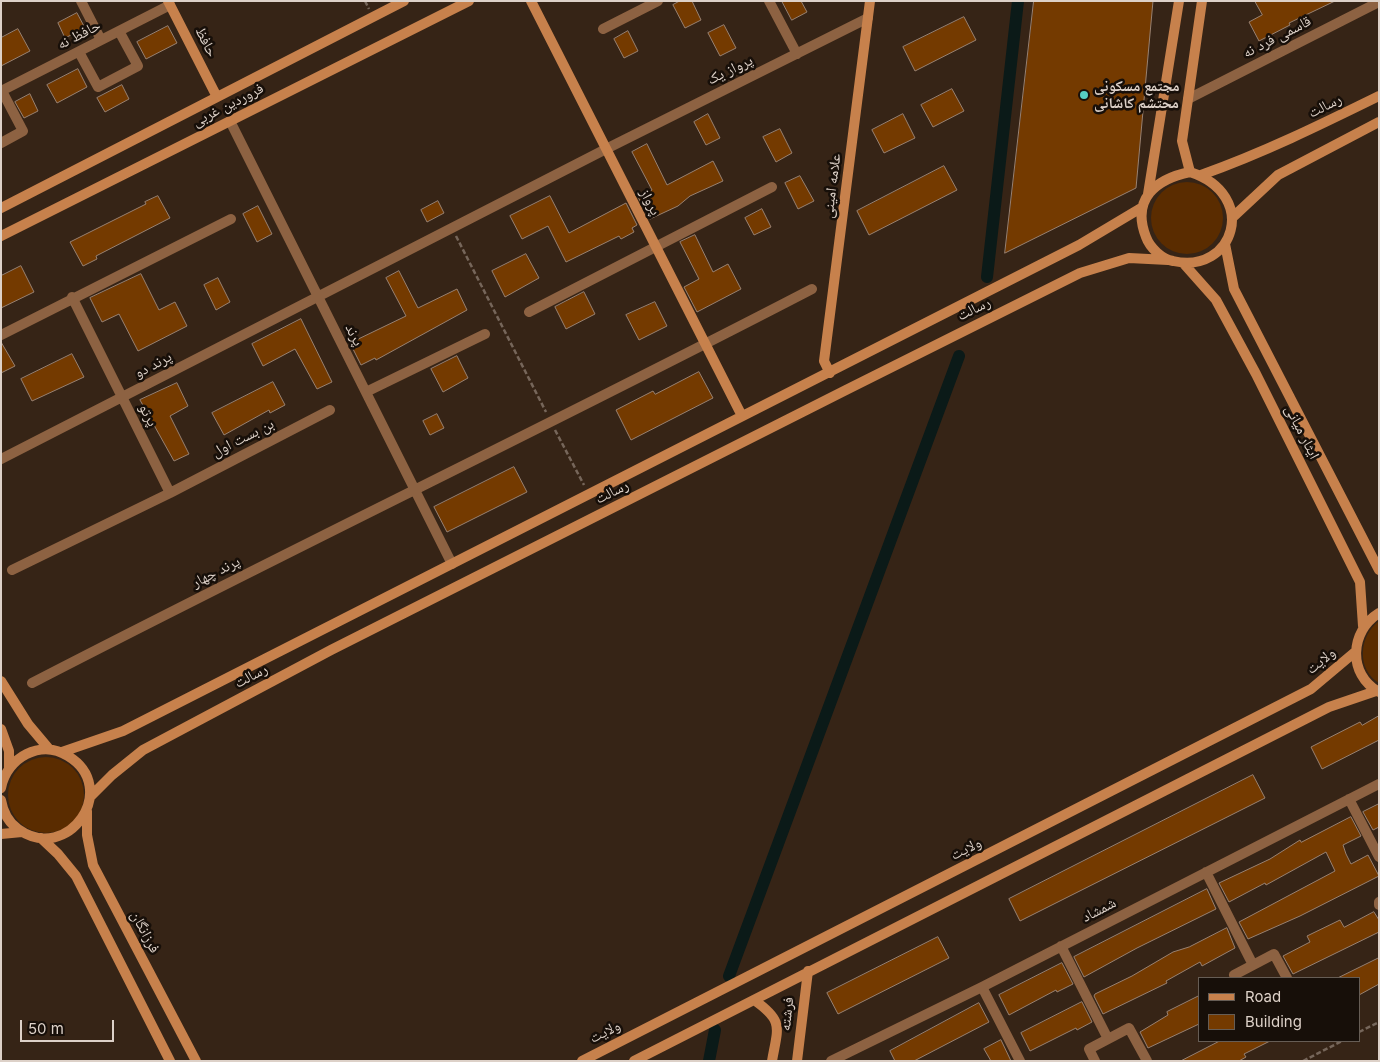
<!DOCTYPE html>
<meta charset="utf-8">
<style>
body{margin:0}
#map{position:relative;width:1380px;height:1062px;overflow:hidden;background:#362416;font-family:Inter,sans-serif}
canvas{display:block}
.frame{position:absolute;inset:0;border:2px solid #ddd1c8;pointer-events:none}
.legend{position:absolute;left:1198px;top:977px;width:162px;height:65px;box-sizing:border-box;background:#170f09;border:1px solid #665d55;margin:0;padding:6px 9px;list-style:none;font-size:15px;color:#ddd1c8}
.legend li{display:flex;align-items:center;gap:10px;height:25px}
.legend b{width:25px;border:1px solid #665d55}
.scale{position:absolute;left:20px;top:1020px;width:94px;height:22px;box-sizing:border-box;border:2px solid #ddd1c8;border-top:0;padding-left:6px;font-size:15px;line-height:18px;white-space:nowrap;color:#ddd1c8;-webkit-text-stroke:4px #170f09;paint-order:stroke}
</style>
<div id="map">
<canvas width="1380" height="1062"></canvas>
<div class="frame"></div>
<ul class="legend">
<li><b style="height:6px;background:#c7814c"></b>Road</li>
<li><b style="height:14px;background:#743a00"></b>Building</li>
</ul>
<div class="scale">50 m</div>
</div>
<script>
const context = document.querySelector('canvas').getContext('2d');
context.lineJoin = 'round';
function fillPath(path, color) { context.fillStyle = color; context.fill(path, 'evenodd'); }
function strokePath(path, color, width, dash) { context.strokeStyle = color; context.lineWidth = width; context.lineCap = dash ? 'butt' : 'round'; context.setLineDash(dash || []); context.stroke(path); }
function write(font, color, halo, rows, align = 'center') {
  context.font = font + ' Inter,"Noto Naskh Arabic",sans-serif'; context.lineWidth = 5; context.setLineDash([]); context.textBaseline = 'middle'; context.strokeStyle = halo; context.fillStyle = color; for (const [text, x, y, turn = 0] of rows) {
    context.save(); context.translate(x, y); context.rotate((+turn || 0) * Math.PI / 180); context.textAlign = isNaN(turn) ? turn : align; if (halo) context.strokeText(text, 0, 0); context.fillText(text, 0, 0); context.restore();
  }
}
fillPath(new Path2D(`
 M1151 218a36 36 0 1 1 72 0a36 36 0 1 1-72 0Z
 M1379,621v62c-23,-14 -20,-47 0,-62z
 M8 795a38 38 0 1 1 76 0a38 38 0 1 1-76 0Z`), '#5a2c00');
strokePath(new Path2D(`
 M987,277l31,-276
 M729,976l230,-620
 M709,1061l6,-31`), '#0b1a18', 12);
const building = new Path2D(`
 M680,1h12l9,19 -16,8 -12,-23z
 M782,1h19l6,11 -15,8z
 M1034,1h119l-17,187 -131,65z
 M1255,1h80l-46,22 1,2 -31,16 -10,-19 13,-7z
 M77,13l8,15 -20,10 -7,-15z
 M964,17l12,23 -61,31 -12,-24z
 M724,25l12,23 -16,8 -12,-23z
 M168,26l9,17 -31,16 -9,-17z
 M18,29l12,22 -29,15v-28z
 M628,31l10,20 -14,7 -10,-19z
 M78,69l9,18 -30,16 -10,-18z
 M122,85l7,14 -24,13 -8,-14z
 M952,89l12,22 -31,16 -12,-22z
 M30,94l8,17 -14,7 -9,-16z
 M708,114l12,24 -14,7 -12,-23z
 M903,114l12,24 -31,15 -12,-23z
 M780,129l12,24 -16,9 -13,-25z
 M647,144l20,41 46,-24 10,20 -33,15 -12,10 -28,13 -12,-22 14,-7 -20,-38z
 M944,166l13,24 -88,45 -12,-24z
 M800,176l14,25 -16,8 -13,-26z
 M158,196l12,22 -74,38 1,3 -14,7 -13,-24 76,-38 -1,-2z
 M550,196l19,37 57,-30 11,22 -5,3 2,4 -13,7 -2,-3 -53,26 -18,-36 -26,13 -12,-23z
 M438,201l6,12 -17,9 -6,-12z
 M258,206l14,28 -15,8 -14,-28z
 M762,209l9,18 -17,8 -9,-17z
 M695,235l18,37 15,-8 13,25 -44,23 -13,-25 15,-8 -19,-37z
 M526,254l13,24 -34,19 -13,-26z
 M21,266l13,26 -33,16v-32z
 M399,271l19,37 39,-19 10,21 -91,50 -1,-2 -14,7 -11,-22 56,-27 -20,-38z
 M141,274l18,36 16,-8 12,24 -49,25 -19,-37 -17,8 -12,-24z
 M218,278l12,24 -14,8 -12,-25z
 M584,292l11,22 -29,15 -11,-22z
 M655,302l12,24 -28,14 -13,-25z
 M301,319l31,63 -15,7 -22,-40 -32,17 -11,-22z
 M1,342l14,24 -14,7z
 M72,354l12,23 -52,24 -11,-22z
 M457,356l11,22 -25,14 -12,-23z
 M699,372l14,26 -82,42 -15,-30 37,-19 2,3z
 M273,382l12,23 -15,8 -1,-3 -45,25 -12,-22z
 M177,383l11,23 -18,10 19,38 -15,7 -34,-61z
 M437,414l7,14 -14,7 -7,-14z
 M514,467l13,25 -80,40 -13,-25z
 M1379,716v24l-57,29 -11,-22 49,-25 2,3z
 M1253,775l12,23 -245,123 -11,-22z
 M1379,804v23l-6,3 -10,-18z
 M1351,817l10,19 -18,9 3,9 5,10 17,-9 11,21 -79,40 -52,23 -9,-17 96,-51 -9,-19 -60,33 -1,-2 -36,19 -10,-19 51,-24 30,-19 1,2z
 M1207,889l9,20 -79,39 -53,29 -10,-20z
 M1374,912l5,8v12l-86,42 -10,-18 27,-14 -3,-6 33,-16 4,7z
 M1227,928l8,20 -33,18 -2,-4 -34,19 1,2 -64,31 -9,-18 1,-2 37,-18 41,-24 16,-5z
 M938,937l11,21 -111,56 -11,-21z
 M1379,958v26l-20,11v-17h-21z
 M1062,963l11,21 -16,8 -1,-2 -47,25 -10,-20z
 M1199,996v28l-51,24 -8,-16 28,-17 -1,-3z
 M1082,1002l10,20 -15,8 -1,-2 -46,23 -9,-18z
 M979,1003l10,19 -75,39h-19l-5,-10z
 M1001,1040l10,21h-20l-7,-12z
 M1220,1041h50l-26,13 2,3 -7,4h-58z`);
fillPath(building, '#743a00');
strokePath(building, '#988171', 1);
strokePath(new Path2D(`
 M365,1l4,8
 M456,236l90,176
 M555,430l29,55
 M1359,1032l20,-10
 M1303,1061l39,-20`), '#76665a', 2.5, [5, 2.5]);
strokePath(new Path2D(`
 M81,1l20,39
 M769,1l28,53
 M603,29l55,-28
 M79,52l19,35 40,-21 -19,-35
 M1,91l169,-86
 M1188,99l191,-97
 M230,121l222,443
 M1,143l22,-12 -21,-40
 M72,297l98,196
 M529,312l243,-125
 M1,335l230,-116
 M366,392l119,-58
 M1,459l605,-310 262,-131
 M12,570l158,-77 160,-83
 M32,683c259,-134 522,-260 780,-394
 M1349,799l30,58
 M1206,872l47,93
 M1379,902v3
 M1061,946l47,93
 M1235,978l-1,-3 40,-21 13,24
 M982,987l38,74
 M831,1061l151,-74 397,-203
 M1095,1061l-6,-12 40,-21 18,33`), '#8d6242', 10);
strokePath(new Path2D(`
 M168,1l49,96
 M531,1l211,415
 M1190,172c70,23 44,103 -17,89 -11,-2 -23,-13 -27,-24 -15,-38 10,-58 44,-65z
 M1190,172l-8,-31 20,-140
 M1201,175c62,-22 119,-50 178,-79
 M1148,194l31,-193
 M1,208l403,-207
 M1233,217l45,-42 101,-53
 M1,236l468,-235
 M1225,244l9,45 145,281
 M1184,264l32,36 40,74 104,208 3,44
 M830,373l-6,-12 46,-360
 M1379,613c-29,18 -32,61 0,79
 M1,681l27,43 21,25
 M1,729l8,22v17
 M62,752l61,-21 956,-486 62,-37
 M1,788c6,-31 40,-49 67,-32 53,32 0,109 -50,73 -10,-7 -15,-17 -17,-29
 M90,797l22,-22 31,-25 188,-100 515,-260 234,-117 49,-15 39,2
 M87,811v24l6,30 103,196
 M1,834l21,-2
 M41,838l17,16 18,22 94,185
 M754,1000c30,21 24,27 18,61
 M582,1061l729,-372 44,-37
 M634,1061l695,-354 47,-16
 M797,1061l11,-90`), '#c7814c', 10);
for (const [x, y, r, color] of [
 [1084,95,5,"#56cec3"]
]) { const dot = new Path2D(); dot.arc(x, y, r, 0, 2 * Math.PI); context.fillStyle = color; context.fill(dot); strokePath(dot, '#170f09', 2); }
write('15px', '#ddd1c8', '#170f09', [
 ["حافظ نه",79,35,-27],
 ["قاسمی فرد نه",1277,37,-27],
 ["حافظ",206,42,63],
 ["پرواز یک",730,70,-26],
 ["فروردین غربی",228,105,-27],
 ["رسالت",1325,106,-27],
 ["علامه امینی",832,186,-83],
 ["پرواز",650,202,63],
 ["رسالت",974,309,-26],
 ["پرند",354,335,63],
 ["پرند دو",153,365,-28],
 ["پرتو",148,415,63],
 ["ایثار میانی",1302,432,63],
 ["بن بست اول",243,438,-27],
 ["رسالت",612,492,-27],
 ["پرند چهار",216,572,-27],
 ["ولایت",1321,661,-39],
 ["رسالت",251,676,-28],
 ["ولایت",966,849,-27],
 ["شمشاد",1099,910,-27],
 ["فرزانگان",145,932,62],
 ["فرشته",787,1014,-84],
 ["ولایت",605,1032,-27]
]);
write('bold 15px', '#ddd1c8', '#170f09', [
 ["مجتمع مسکونی",1094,86],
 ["محتشم کاشانی",1094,103]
], 'left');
</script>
